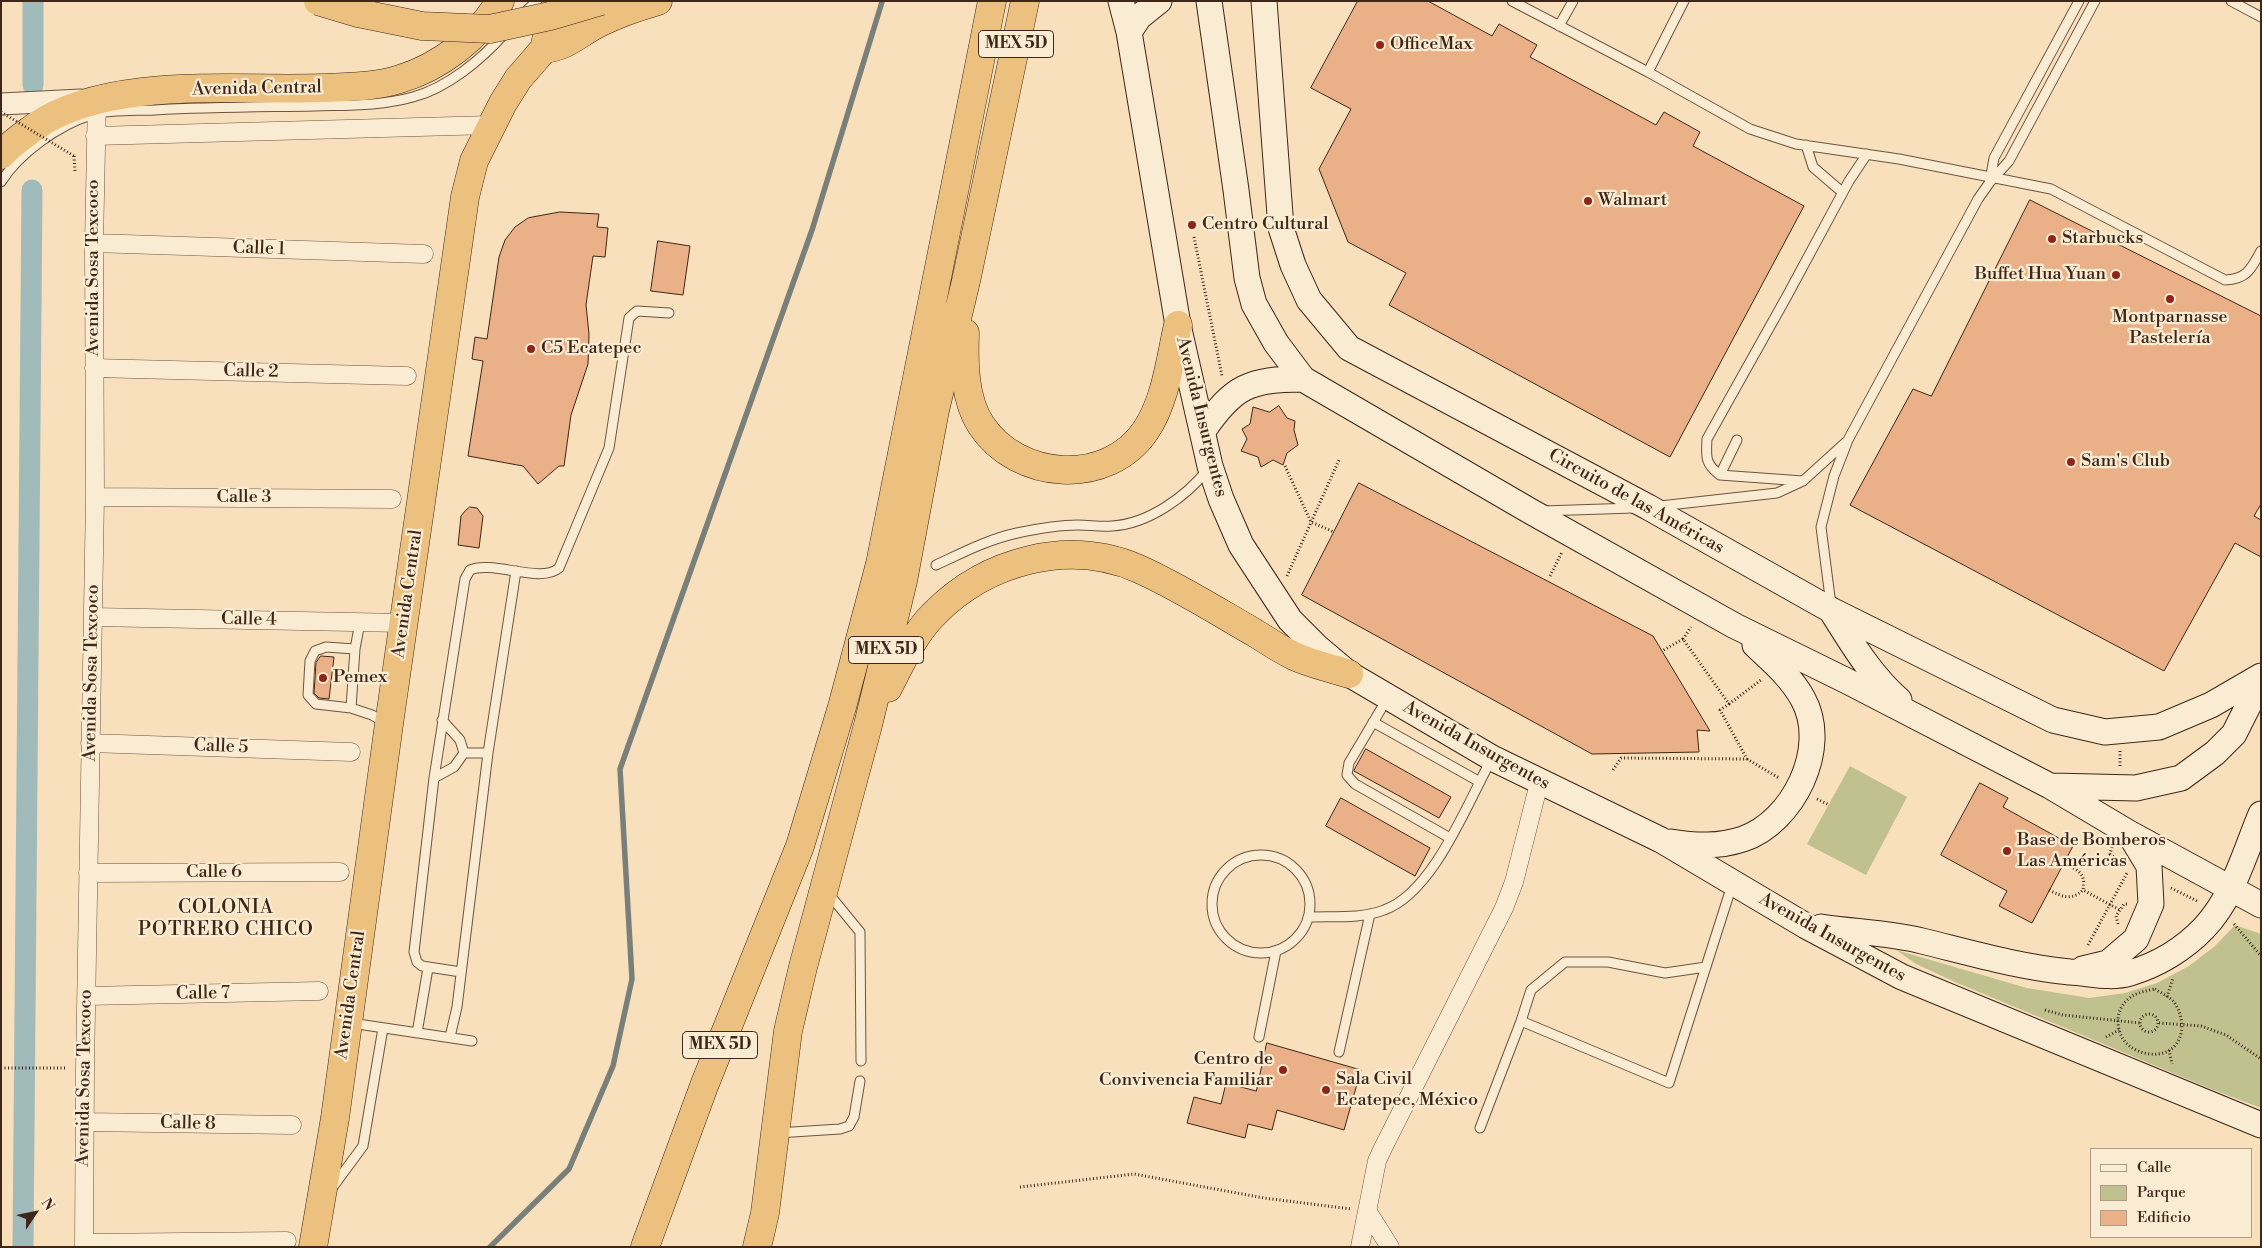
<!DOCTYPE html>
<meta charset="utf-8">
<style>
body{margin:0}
#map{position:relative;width:2262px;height:1248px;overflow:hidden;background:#f8e0bc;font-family:"Libre Bodoni",serif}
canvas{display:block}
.frame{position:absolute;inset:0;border:2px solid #3e2618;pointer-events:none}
.legend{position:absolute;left:2090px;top:1148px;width:162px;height:90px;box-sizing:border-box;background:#faebd3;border:1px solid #af9c88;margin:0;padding:6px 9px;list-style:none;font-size:15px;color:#3e2618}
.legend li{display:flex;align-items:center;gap:10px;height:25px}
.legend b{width:25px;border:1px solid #af9c88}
.north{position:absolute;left:10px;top:1188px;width:50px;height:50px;-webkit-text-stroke:4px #faebd3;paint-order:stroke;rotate:56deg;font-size:14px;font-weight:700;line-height:20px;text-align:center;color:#3e2618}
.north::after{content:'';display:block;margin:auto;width:18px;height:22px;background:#3e2618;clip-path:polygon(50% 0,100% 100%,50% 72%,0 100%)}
</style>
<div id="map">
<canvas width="2262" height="1248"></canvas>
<div class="frame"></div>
<ul class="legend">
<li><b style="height:6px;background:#faebd3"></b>Calle</li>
<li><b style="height:14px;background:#c0c18e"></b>Parque</li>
<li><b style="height:14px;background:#eab087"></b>Edificio</li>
</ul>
<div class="north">N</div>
</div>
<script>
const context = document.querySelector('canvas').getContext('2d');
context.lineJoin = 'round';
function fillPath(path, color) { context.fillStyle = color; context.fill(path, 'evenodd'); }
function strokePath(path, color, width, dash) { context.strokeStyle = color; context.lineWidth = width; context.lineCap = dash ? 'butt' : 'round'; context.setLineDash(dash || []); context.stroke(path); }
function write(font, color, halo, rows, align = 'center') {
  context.font = font + ' "Libre Bodoni",serif'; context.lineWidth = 4.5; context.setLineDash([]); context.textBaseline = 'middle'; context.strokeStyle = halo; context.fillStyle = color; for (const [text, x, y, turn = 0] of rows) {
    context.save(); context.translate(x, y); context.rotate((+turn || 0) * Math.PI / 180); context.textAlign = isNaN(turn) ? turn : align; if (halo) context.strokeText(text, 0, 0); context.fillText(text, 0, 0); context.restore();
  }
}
fillPath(new Path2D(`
 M1850,766l57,31 -41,78 -59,-31z
 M2235,925l26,9v174l-50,-19 -256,-107 -39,-18 -20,-14 131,38 62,10 36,-5 32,-10 32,-17 26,-20z`), '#c0c18e');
strokePath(new Path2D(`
 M490,1247l79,-78 44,-103 19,-87 -12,-210 192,-539 70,-228`), '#797f79', 5.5);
strokePath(new Path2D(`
 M33,85v-84
 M23,1247l9,-1057`), '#a0bbb9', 21);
const building = new Path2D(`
 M1358,1h70l64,35 7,-12 38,21 -7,12 126,68 8,-13 36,20 -7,14 111,60 -134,251 -281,-152 17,-32 -58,-31 -29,-73 32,-60 -40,-21z
 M2030,200l231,116v188l-7,12 7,4v37l-26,-14 -71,128 -314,-166 63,-116 18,7z
 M560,212l39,2 -2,13 11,1 -3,29 -12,-1 -7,49 3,29 -1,30 -17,51 -7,51h-5l-21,18 -15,-18 -55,-10 15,-95 -11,-2 3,-22 12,2 12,-82 6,-17 10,-13 13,-9z
 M658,241l32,5 -7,49 -32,-4z
 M1279,406l8,12 8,3 -1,9 4,15 -11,8 -4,12 -10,-5 -12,7 -3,-10 -17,-6 6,-12 -5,-10 8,-5 3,-17 16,5z
 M1359,483l294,153 57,95 -13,-1 2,22 -107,2 -290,-159z
 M470,507l7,1 6,8 -4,32 -21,-3 3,-29 4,-5z
 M321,656l13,1 -5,42 -10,-1 -5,-5 2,-30z
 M1366,749l85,48 -12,21 -85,-47z
 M1980,783l28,15 -5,9 70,39 -41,77 -33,-17 8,-15 -66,-36z
 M1341,798l89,50 -15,28 -89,-50z
 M1267,1043l94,27 -17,60 -67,-20 -5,20 -24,-6 -3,14 -58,-15 7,-26 27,7 5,-21 30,8z`);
fillPath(building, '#eab087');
strokePath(building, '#3e2618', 1);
const service = new Path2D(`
 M1512,1l136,71 102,57 46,15 103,15 152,30 174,91c22,-1 26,-11 36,-29
 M2231,1l30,16
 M524,13l13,-12
 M1559,26l14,-25
 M1648,72l36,-71
 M1806,145l7,22 29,25
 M1990,181l4,-23 85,-157
 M1,182c18,-29 58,-57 90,-67 21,-6 43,-4 64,-5 54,-3 106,-3 160,-4 32,-1 66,0 98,-9 34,-9 68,-37 92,-64
 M1720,475l17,-35
 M1803,481l-83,-6c-15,-11 -14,-18 -13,-36l80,-143 62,-115 18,-27
 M1660,506l117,-13 26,-12 43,-39
 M1542,511l92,-3
 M936,565c26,-12 53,-26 81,-32 19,-4 42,-8 61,-8 11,0 23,2 34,1 36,-2 74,-29 96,-57
 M1831,605l-10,-78 13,-51 14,-36 130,-241 12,-17 19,-21 86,-160
 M355,649l-29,-2 -11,4 -5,10 -2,34 8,9 35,4 21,7 14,8
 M1387,699l-38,64 -2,12 8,9 95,54
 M351,708l4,-59 5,-27
 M1373,722l107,60
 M464,753h24
 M434,778l20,-11 10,-14 -4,-13 -18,-20
 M1212 904a49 49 0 1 1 98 0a49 49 0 1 1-98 0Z
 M828,893l32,39 1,129
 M1308,917c25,-1 53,2 76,-7 49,-17 83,-106 107,-150
 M461,972l-39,-6 -5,-4 -3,-10 20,-174 31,-199 5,-9c22,-10 71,14 89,-2l50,-120 20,-130 8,-7 32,2
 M1521,1021l10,-31 34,-28h43l57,11 41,-6
 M351,1023l121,18
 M417,1033l11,-65
 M450,1037l7,-30 31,-254 28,-182
 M1259,1037l17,-86
 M1339,1052l31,-138
 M1480,1128l41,-107 148,62 63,-198
 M777,1133l63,-4 9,-3 5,-9 6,-36
 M332,1188l31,-42 20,-118`);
const minor = new Path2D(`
 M95,136l396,-11
 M94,243l330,11
 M94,368l313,8
 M95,497l297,2
 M93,617l311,6
 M90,743l261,9
 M88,873l252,-1
 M87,996l232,-5
 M84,1122l208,3
 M1368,1212l22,35
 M84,1243l203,-2
 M84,1247l1,-179 10,-571 -1,-254 3,-144
 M1360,1247l17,-86 6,-13 121,-240 10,-26 25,-99`);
const tertiary = new Path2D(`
 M1,104l80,-4`);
const secondary = new Path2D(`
 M1121,1l8,31 49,293 32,141 11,33 20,46 49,75 27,27 32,27 143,84 169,82 145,86 96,51 359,148
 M1209,1l27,189 11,88 7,26 22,39 27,36 227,132 205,115 112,55 203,105 79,47 132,72
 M1264,1l17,227 12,37 16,35 40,48 299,159 183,103 222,110 52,12 54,-5 52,-22 50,-29
 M1129,32l10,-15 20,-16
 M1203,431c30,-45 47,-52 100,-52
 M1831,610c20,32 40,66 68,90
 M2052,786l84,2 45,-10 34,-25 19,-19 27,-54
 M1671,842c25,4 48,5 72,-3 50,-17 87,-91 60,-140 -12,-22 -30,-37 -48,-54
 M1821,927c33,5 69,6 101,14 49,12 97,26 148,31 20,1 40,7 60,1 27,-8 54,-24 74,-45 29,-30 41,-76 57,-114
 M2083,969l25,-6 28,-24 15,-35 -2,-38 -20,-33`);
const trunk = new Path2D(`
 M544,49c23,-2 35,-16 55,-26 20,-10 38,-16 59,-22
 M1,155c9,-11 23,-20 35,-29 73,-50 199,-35 285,-38 27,-1 54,-1 79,-9 40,-12 79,-42 100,-78
 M313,1247l22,-129 54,-394 76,-527 9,-36 29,-58 15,-24 26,-30 3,-13 35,-32`);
const motorway = new Path2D(`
 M965,333c-1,30 -1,66 16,92 37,56 127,62 165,5 20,-30 24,-70 32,-105
 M888,688c13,-25 25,-53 46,-74 52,-53 134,-76 205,-45 40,18 78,42 116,64 13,8 26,17 39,23 17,8 37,12 55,18
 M645,1247l59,-161 96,-240 42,-139 38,-143 112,-563
 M757,1247l8,-34 23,-182 15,-64 65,-242 35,-144 32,-171 31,-129 59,-280`);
strokePath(service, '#6c5441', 11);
strokePath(minor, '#6c5441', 19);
strokePath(tertiary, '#6c5441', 23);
strokePath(secondary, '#3e2618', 27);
strokePath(trunk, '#3e2618', 29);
strokePath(motorway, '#3e2618', 29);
strokePath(new Path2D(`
 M74,156l1,15
 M1194,237l28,139
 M1285,466l26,56 23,10
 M1287,576l52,-116
 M1550,576l12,-24
 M1683,639l8,-12
 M1729,704l32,-24
 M2120,751v16
 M1747,759l32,19
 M1613,770l8,-12 126,1 -27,-49 9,-6 -46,-65 -21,12
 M1817,799l12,6
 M2112,847l-2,7 7,5
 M2064,863c14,8 22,9 19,27l37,20
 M2171,888l28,14
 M2049,890c14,7 22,11 34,0
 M2118,924l-2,-8 8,-12h4
 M2234,924l27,32
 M2088,945l39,-72
 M2155,989c6,4 15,8 19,13 10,14 12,37 -4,48 -16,10 -43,1 -49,-15 -3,-6 -4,-16 -2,-22 6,-17 19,-21 36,-24z
 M2167,997l6,-19
 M2045,1010l18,5 77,8
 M2140 1023a9 9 0 1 1 18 0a9 9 0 1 1-18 0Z
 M2159,1023l42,3 25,9 35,24
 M2106,1037l13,-7
 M2169,1050l3,14
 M1,1068h65
 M1020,1187l114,-13 130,24 87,11`), '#3e2618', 3, [1, 2.5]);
strokePath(service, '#faebd3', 9);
strokePath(minor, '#faebd3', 18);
strokePath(tertiary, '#faebd3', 21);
strokePath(secondary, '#faebd3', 25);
strokePath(trunk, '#ecc07e', 28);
strokePath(motorway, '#ecc07e', 28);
const motorwayBridge = new Path2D(`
 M318,1l40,12 64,13 68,3 60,-13 51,-15`);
strokePath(motorwayBridge, '#3e2618', 29, []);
strokePath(new Path2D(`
 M1,112l73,44`), '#3e2618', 3, [1, 2.5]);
strokePath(motorwayBridge, '#ecc07e', 28);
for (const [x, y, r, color] of [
 [1380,45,5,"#8f2418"],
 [1588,201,5,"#8f2418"],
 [1192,225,5,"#8f2418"],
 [2052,239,5,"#8f2418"],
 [2116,275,5,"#8f2418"],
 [2170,299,5,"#8f2418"],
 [531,349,5,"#8f2418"],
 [2071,462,5,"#8f2418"],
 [323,678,5,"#8f2418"],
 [2007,851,5,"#8f2418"],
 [1283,1070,5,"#8f2418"],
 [1326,1090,5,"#8f2418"]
]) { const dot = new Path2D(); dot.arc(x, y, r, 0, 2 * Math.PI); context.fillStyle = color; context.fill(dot); strokePath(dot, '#faebd3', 2); }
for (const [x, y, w] of [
 [1016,44,75],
 [886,650,75],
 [720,1045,75]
]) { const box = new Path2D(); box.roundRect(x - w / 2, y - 13.5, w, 27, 4); context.fillStyle = '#faebd3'; context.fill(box); strokePath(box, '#3e2618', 1); }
write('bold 16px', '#3e2618', null, [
 ["MEX 5D",1016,44],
 ["MEX 5D",886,650],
 ["MEX 5D",720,1045]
]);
write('18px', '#3e2618', '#faebd3', [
 ["OfficeMax",1390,45],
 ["Walmart",1598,201],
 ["Centro Cultural",1202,225],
 ["Starbucks",2062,239],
 ["Buffet Hua Yuan",2106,275,"right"],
 ["Montparnasse",2170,318,"center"],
 ["Pastelería",2170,339,"center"],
 ["C5 Ecatepec",541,349],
 ["Sam's Club",2081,462],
 ["Pemex",333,678],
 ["Base de Bomberos",2017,841],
 ["Las Américas",2017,862],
 ["Centro de",1273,1060,"right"],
 ["Convivencia Familiar",1273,1081,"right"],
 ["Sala Civil",1336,1080],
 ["Ecatepec, México",1336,1101]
], 'left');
write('18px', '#3e2618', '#faebd3', [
 ["Avenida Central",257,89,-1],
 ["Calle 1",259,249,2],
 ["Avenida Sosa Texcoco",94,268,-90],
 ["Calle 2",251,372,1],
 ["Avenida Insurgentes",1201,417,76],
 ["Calle 3",244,498],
 ["Circuito de las Américas",1636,502,29],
 ["Avenida Central",408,594,-82],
 ["Calle 4",249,620,1],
 ["Avenida Sosa Texcoco",92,673,-89],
 ["Avenida Insurgentes",1476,746,29],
 ["Calle 5",221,747,2],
 ["Calle 6",214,873],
 ["Avenida Insurgentes",1832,938,29],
 ["Calle 7",203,994,-1],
 ["Avenida Central",351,995,-82],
 ["Avenida Sosa Texcoco",85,1078,-89],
 ["Calle 8",188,1124,1]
]);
context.letterSpacing = '1px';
write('19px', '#3e2618', '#faebd3', [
 ["COLONIA",226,908],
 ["POTRERO CHICO",226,930]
]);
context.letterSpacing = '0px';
</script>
